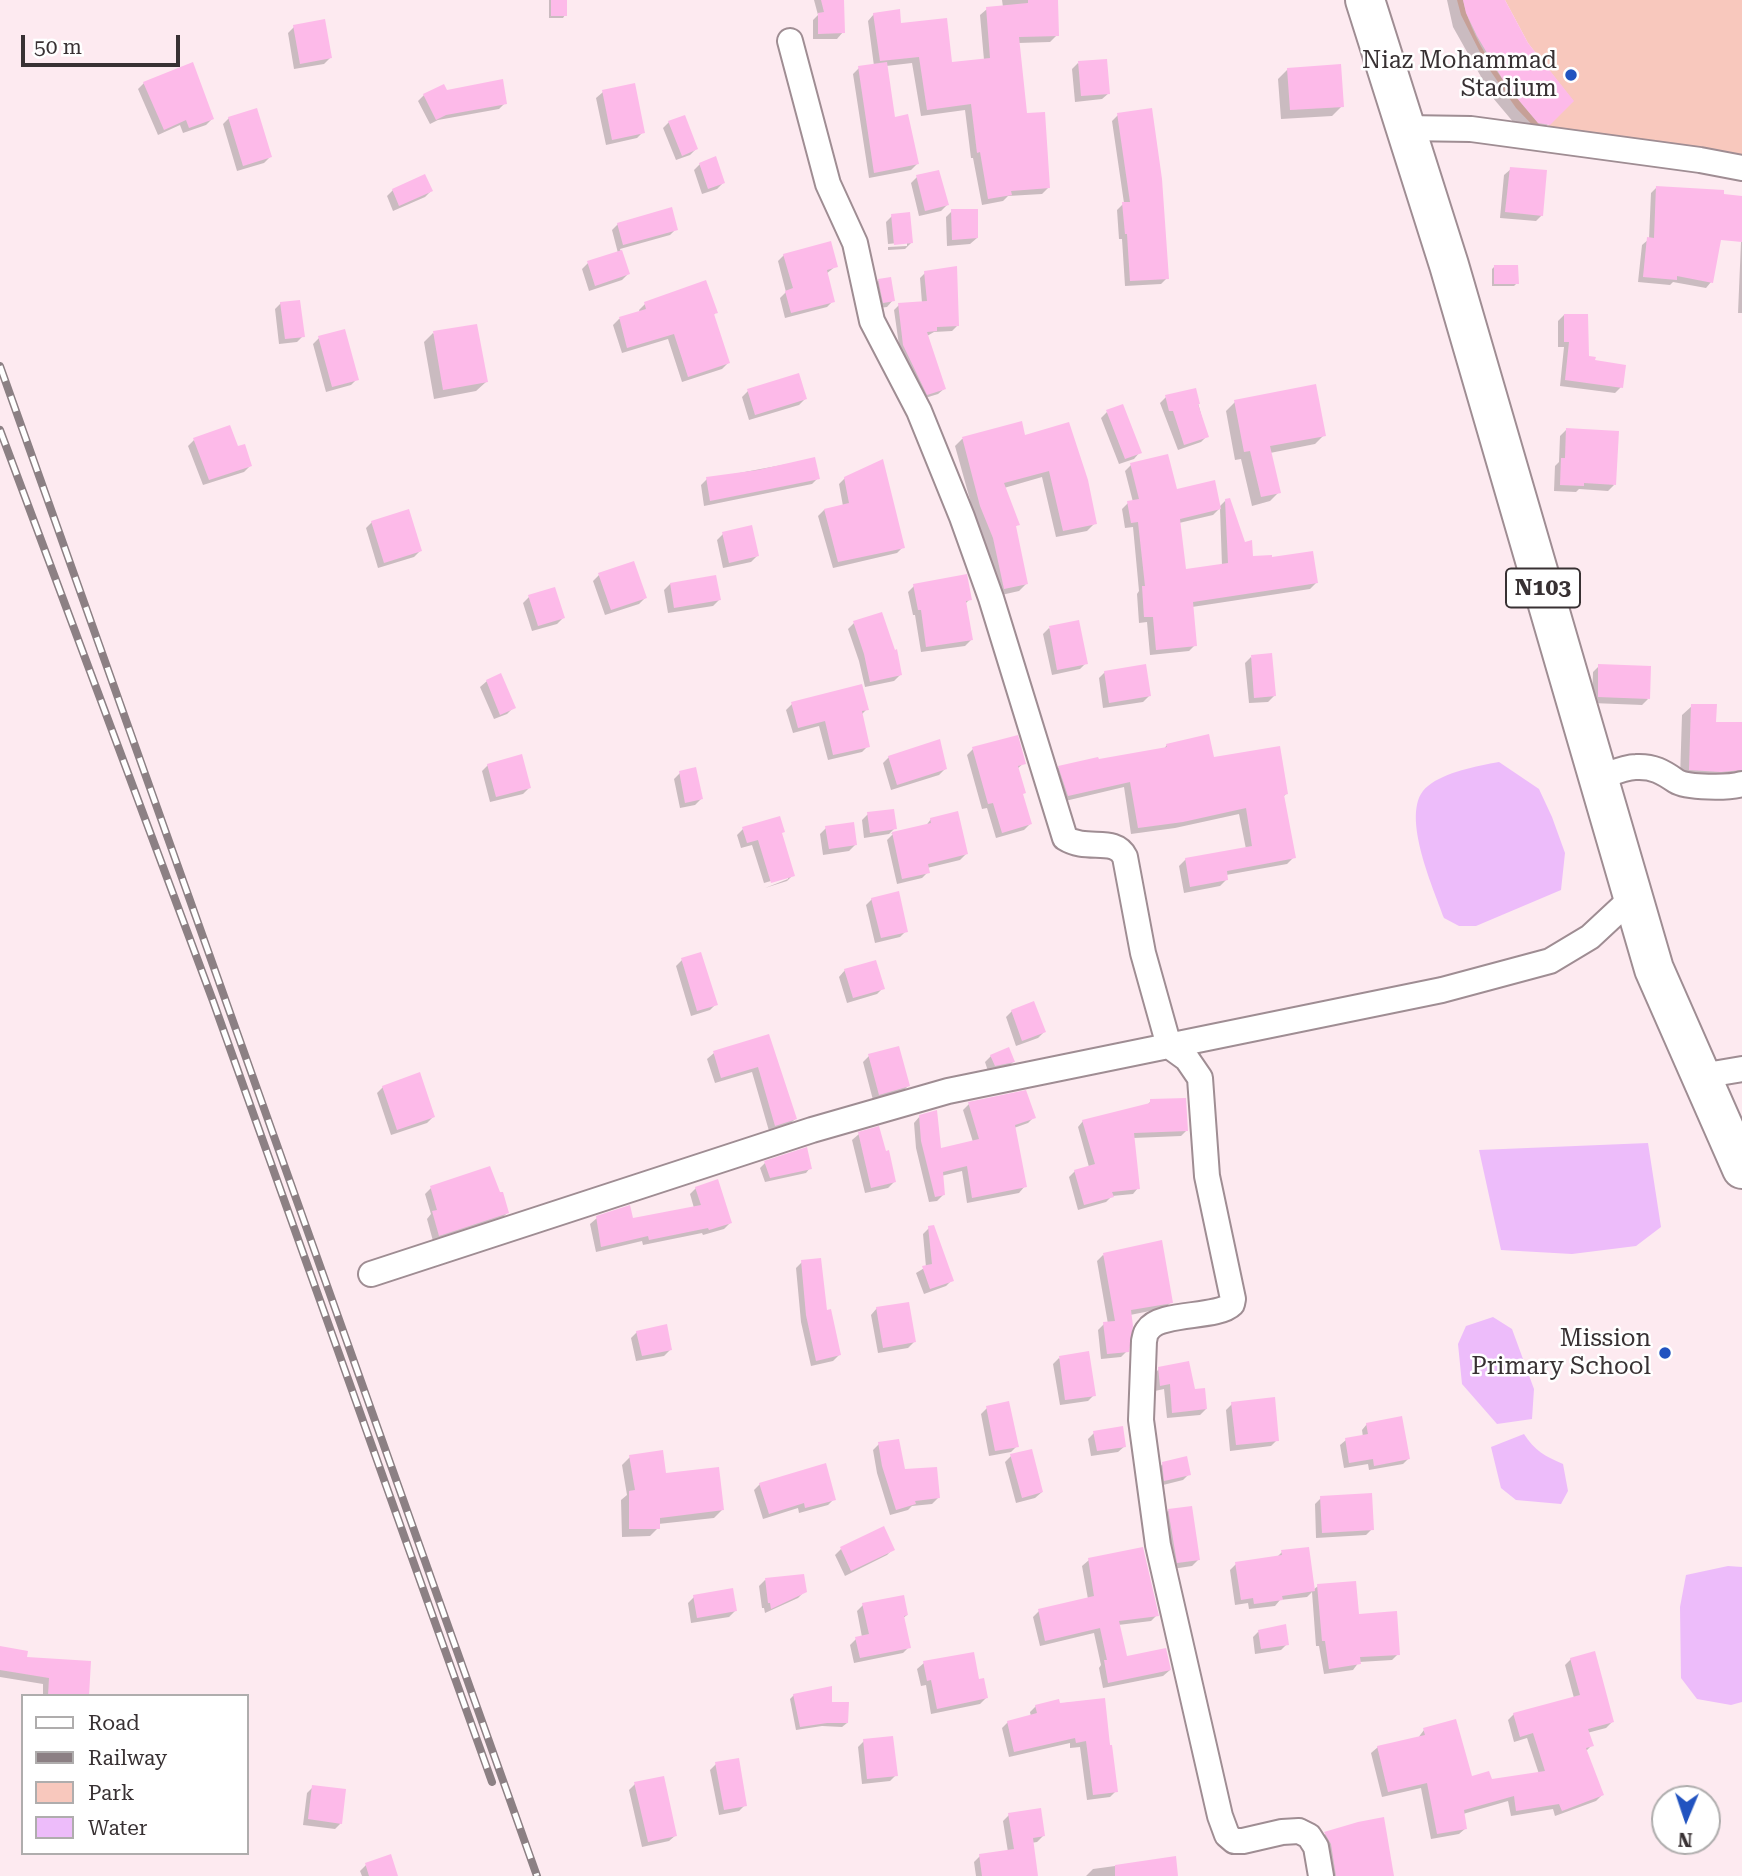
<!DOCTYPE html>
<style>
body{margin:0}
#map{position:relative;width:1742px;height:1876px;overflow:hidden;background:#fdeaf0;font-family:"Roboto Serif",serif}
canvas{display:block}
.legend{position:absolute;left:21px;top:1694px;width:228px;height:161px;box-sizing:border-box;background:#fff;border:2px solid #afadad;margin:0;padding:9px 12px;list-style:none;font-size:21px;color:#383133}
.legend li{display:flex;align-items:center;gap:14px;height:35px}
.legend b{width:35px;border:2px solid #afadad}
.north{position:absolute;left:1651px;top:1785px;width:70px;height:70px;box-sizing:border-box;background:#fff;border:2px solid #afadad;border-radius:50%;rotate:182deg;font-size:19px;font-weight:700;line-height:28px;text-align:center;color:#383133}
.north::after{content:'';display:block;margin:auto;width:24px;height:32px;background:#2153c0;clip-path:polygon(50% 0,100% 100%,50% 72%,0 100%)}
.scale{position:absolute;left:21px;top:35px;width:159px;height:32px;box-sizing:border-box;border:4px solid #383133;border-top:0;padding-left:9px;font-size:21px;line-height:24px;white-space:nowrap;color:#383133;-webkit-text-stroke:5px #fff;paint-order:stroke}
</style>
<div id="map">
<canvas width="1742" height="1876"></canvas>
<ul class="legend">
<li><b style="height:9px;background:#fff"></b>Road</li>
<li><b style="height:9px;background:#8c8084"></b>Railway</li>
<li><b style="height:19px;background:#f8c8bd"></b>Park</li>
<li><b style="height:19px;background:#edbcfa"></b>Water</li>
</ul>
<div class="north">N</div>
<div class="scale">50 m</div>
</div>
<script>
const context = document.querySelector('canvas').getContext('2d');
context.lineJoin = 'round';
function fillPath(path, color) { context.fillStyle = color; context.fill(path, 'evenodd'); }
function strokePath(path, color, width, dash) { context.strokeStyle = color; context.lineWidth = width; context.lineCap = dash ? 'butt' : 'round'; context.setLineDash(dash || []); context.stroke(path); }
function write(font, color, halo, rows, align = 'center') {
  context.font = font + ' "Roboto Serif",serif'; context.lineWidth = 5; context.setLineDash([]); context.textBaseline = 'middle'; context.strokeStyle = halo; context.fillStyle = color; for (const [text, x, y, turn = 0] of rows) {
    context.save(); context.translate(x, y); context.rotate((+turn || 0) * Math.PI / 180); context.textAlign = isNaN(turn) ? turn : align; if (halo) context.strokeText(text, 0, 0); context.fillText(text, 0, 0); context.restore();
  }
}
fillPath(new Path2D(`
 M1457,0h6c11,50 49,92 81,130l29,-29 -45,-58 -23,-43h237v159l-200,-24 -26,-27 -29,-42 -26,-51z`), '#f8c8bd');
fillPath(new Path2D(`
 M1499,762l40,27 13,28 13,36 -4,37 -85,36h-17l-15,-8c-10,-29 -47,-109 -16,-132 17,-14 49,-20 71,-24z
 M1648,1143l13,84 -25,19 -64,8 -71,-4 -22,-100z
 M1493,1317l19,12 22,60 -2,30 -35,5 -35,-40 -4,-40 8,-18z
 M1524,1434c10,16 22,23 39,30l5,27 -7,13 -45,-4 -15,-12 -10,-41z
 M1728,1566l14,1v135l-11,3 -34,-6 -16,-21 -1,-71 6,-32z`), '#edbcfa');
fillPath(new Path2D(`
 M549,0h16v15l-2,3h-14z
 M814,0h29v32l-6,7h-24v-19l5,-5z
 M1002,0h55v35l-7,7 -32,1 7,72 24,72 -7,7 -34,2 -5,5 -21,4 -9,-47h-2l-6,-48 -44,6 -9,-53 -26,3 7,53 24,45 -6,6 -42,8 -16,-104 6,-6 15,-2 -6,-45 6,-7 26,11 51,39 33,-4 -4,-45 7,-6 16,-2z
 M1447,0h56l24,44 44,57 -36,36 -10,-1 -32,-38 -40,-71z
 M294,27l36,31 -6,6 -30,5 -6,-36z
 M1078,63l31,30 -7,6 -27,3 -3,-33z
 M1288,69l54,37 -10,10 -51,3 -3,-40z
 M144,83l68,36 -6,6 -23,8 -3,-8 -22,10 -20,-46z
 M446,91l59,12 -6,6 -61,11 -8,4 -12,-23 6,-6z
 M603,92l40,40 -6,6 -31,7 -10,-47z
 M1118,115l49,163 -6,6 -36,2 -3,-47h-3l-2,-29 7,-7 -12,-82z
 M229,118l41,39 -6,6 -27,8 -14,-47z
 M669,122l27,27 -6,6 -14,5 -13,-32z
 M700,164l23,19 -6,6 -15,5 -8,-24z
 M1511,169l31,46 -6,6 -36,-3 4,-43z
 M917,177l30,28 -6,6 -22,5 -8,-33z
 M1656,188l55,94 -5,6 -33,-6 -3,3 -32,-3 4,-37 7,-6 2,-46z
 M393,190l38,1 -6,6 -32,14 -6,-15z
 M952,211l25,27 -7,6 -23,2 -1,-29z
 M892,216l19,27 -6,6 -17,1v-3l19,-1v-4l-19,2 -2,-22z
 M1742,218v95h-4z
 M618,224l58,5 -6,6 -50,14 8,25 -6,6 -33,11 -7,-22 6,-6 30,-10 -6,-23z
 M784,255l52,11 -10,8 7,27 -6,6 -42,11 -5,-20 6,-6 -8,-31z
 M1495,266l22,17 -3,3h-22v-17z
 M925,273l32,53 -5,5 -18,1 -7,4 17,53 -6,5 -16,5 -21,-40 -7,-49 5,-5 23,-2 -2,-25z
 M879,280l14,20 -6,7 -9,1 -5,-22z
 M281,303l22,33 -6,6 -18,2 -4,-35z
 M645,304l71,8 -3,4 15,47 -6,6 -40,13 -14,-43 -46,14 -9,-28 6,-6 21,-6 -1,-3z
 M1564,315l23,43 34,29 -6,6 -55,-7 4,-39h-6v-26z
 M433,333l53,49 -10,9 -42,8 -10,-57z
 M319,338l38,41 -6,6 -25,7 -13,-48z
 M748,391l57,8 -6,6 -50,15 -7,-23z
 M1166,397l32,6 9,33 -6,6 -23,8 -18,-47z
 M1235,402l89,33 -9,9 -45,9 9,39 -9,9 -18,5 -11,-47 -6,1 -9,-49z
 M1107,412l33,40 -6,7 -15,5 -18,-46z
 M1566,430l48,55 -6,6 -29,-2 -3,3 -22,-1 1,-25 4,-4 1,-26z
 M1024,437l71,86 -8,8 -31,6 -14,-60 -38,11 14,36 -4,4 12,56 -7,7 -22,5 -11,-50 -12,-32 -19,-68 7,-7z
 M194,440l43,8 13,18 -6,6 -41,13 -15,-39z
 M814,459l4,19 -6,6 -108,22 -3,-21 6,-6z
 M1131,465l45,26 43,16 7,-7 25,58 65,25 -6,6 -118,18 3,38 -6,6 -39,4 -3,-33 -8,1 -2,-29 2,-3 -6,-64 -8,1 -3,-19 6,-6 5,-1 -8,-31zM1220,508l2,58 -38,5 -5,-48 34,-8z
 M845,478l58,69 -6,6 -64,15 -15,-52 6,-6 19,-4 -4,-22z
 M372,522l48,29 -6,6 -36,11 -12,-40z
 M723,534l34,22 -6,6 -28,6 -6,-28z
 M599,575l46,23 -6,6 -34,11 -12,-34z
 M670,584l49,16 -6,6 -45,7 -4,-23z
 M914,586l56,13 -5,5 6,36 -6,6 -44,6 -6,-37h-2l-5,-23z
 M529,597l34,21 -6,6 -25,7 -9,-28z
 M854,623l46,52 -6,6 -29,6 -6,-26 -11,-32z
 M1049,628l37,35 -6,6 -28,6 -9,-41z
 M1251,657l23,39 -6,6 -19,1 -4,-40z
 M1599,666l49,33 -6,6 -50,-2 1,-31z
 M1105,672l44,24 -6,6 -40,6 -4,-30z
 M487,681l26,27 -6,6 -13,5 -14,-32z
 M792,704l75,5 -6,6 7,31 -6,6 -34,8 -9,-34 -26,7 -7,-23z
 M1692,706l22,17 28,1v46l-8,9h-54l2,-64z
 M1167,745l46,14 73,35 -3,3 11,60 -7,7 -61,11v5l-6,6 -36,7 -5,-27 7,-7 60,-10 -7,-35 -64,14 -44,6 -7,-47 -63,15 -8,-28 6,-7 104,-17z
 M973,749l51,14 -7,6 4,27 9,28 -6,6 -28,8 -9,-30 -5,1 -15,-54z
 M889,757l56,12 -6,6 -48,15 -8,-27z
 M488,765l41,23 -6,6 -33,8 -8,-31z
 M680,773l21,26 -6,6 -15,3 -6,-29z
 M868,814l27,14 -6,6 -25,4 -2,-18z
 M931,819l35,35 -6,6 -33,8 1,4 -6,6 -25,6 -10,-44 6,-6h-3l35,-7z
 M826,828l29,17 -6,6 -26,4 -3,-21z
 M743,829l37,5 13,41 -6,6 -22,7 23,-9v-3l-24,7 -12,-38 -11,3 -4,-13z
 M872,899l34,32 -6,6 -25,6 -9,-38z
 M682,960l34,44 -6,6 -19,6 -15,-50z
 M845,970l38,18 -6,6 -30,9 -8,-26z
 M1012,1011l32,21 -6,6 -22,8 -10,-29z
 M768,1036l27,83 -6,6 -20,6 -17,-59 -37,11 -8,-24 7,-6z
 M869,1056l39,30 -6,6 -29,8 -10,-38z
 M991,1056l22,6 -6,6 -19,3 -3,-9z
 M383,1087l50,30 -6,6 -36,12 -14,-42z
 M1151,1101l36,29 -6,6 -48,2 5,50 -5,6 -21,2 -6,6 -28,8 -9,-33 6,-6 14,-4 -11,-40 5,-6 63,-15z
 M969,1104l65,13 -6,6 -14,5 11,58 -6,7 -52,10 -5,-32 -21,5 2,19 -6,6 -8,1 -13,-54 -2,-25 6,-7 19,34 34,-8 -10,-32z
 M859,1134l35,48 -6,6 -23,5 -13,-53z
 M765,1163l45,5 -4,5 -41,9 -5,-14z
 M431,1188l76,25 -6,6 -68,22 -6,-22 4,-5 -6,-20z
 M696,1188l34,35 -6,6 -21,6 -1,-2 -59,12 -1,-4 -46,11 -6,-28 7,-6 35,2 62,-12 -4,-14z
 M929,1228l23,52 -6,6 -22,8 -8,-21 10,-6 -3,-33z
 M1103,1255l68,47 -6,6 -35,7 -3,36 -6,6 -20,2 -3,-29 6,-6h4l-11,-63z
 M802,1262l23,50 14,43 -6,6 -22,5 -10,-44 -5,-54z
 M877,1308l37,34 -6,6 -30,5 -7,-38z
 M637,1332l33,18 -6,6 -28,5 -5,-23z
 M1059,1358l35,37 -6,6 -28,4 -7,-41z
 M1159,1369l35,22 12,18 -6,6 -33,3 -3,-29 -9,2 -2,-16z
 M1232,1404l45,36 -6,6 -41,5 -4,-41z
 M987,1408l30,38 -6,6 -22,4 -8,-42z
 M1367,1424l41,35 -5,5 -34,6 -1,-6 -24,4 -4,-23 6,-5 17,-3 -1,-7z
 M1094,1433l31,13 -7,6 -27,4 -3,-17z
 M879,1444l24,27 35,27 -6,6 -20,2 -4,4 -18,5 -13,-42 -4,-23z
 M1011,1456l31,36 -7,6 -19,5 -11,-41z
 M630,1457l35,18 57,35 -8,8 -56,6v4l-8,8 -28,1 -1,-37 6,-5 -5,-30z
 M1163,1464l26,10 -6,6 -24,6 -3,-16z
 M760,1484l74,15 -6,6 -29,8 -1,-5 -35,11 -9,-29z
 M1321,1498l51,31 -6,6 -50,3 -1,-34z
 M1169,1510l29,50 -6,6 -20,3 -9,-53z
 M883,1529l10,20 -6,6 -42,21 -10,-21 6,-6z
 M1282,1552l31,38 5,-4 39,29 41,39 -6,6 -33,2 -6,8 -29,4 -5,-28h-3l-4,-54 -5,5 -27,3 -5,6 -26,3 -1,-6 -13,2 -5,-35 6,-6 40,-6z
 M1089,1560l68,55 -6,6 -33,4 8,33 44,12 -7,6 -60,12 -4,-20 2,-3 -7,-32 -54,13 -7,-29 6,-6 49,-12 -6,-33z
 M765,1580l40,11 -7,7 -33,15 -1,-5h-2l-3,-22z
 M694,1597l41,14 -6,6 -38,6 -3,-20z
 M863,1605l44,10 -5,4 7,28 -6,6 -49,10 -4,-18 6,-6 6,-2 -5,-26z
 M1259,1631l28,13 -6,6 -26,4 -2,-17z
 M0,1648l25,10 62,38h-44v-12l-43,-7z
 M1571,1659l41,63 -6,6 -19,5 5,12 -7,7 17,43 -6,6 -41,15 -2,-7 -42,7 -3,-15 -45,13 3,14 -7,6 -28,5 -10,-51 -39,9 -11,-44 7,-6 40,-9 6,-8 47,48 20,3 48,-7 -12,-36 -13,4 -6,-22 6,-6 60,-16 -9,-33z
 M924,1663l53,18 9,17 -6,6 -49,10 -5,-29 -5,1 -4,-17z
 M794,1695l36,8 17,20 -5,4 -20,-1 -26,4 -6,-31z
 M1103,1699l13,92 -6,6 -23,3 -7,-53 -10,1v-5l-61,14 -7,-29 6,-6 23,-5 -1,-5 6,-6z
 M864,1741l32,34 -6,6 -28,3 -4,-37z
 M716,1764l29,41 -6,6 -20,4 -9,-45z
 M635,1784l41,51 -7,6 -27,6 -13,-57z
 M313,1787l28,36 -6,6 -32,-4 4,-32z
 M1009,1815l34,21 -6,6 -6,1 5,33h-60l-2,-14 6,-6 28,-4 -5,-31z
 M1325,1834l67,42h-62l-11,-36z
 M1174,1858l2,18h-90l7,-7z
 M366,1865l30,11h-34l-2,-5z`), '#0003');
fillPath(new Path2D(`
 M551,0h16v16h-16z
 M821,0h23l1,33 -27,1v-21l6,-1z
 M1028,0h30l1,36 -40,1 8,76 18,-1 5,76 -39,3 1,4 -24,4 -8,-47 -3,1 -6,-49 -44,6 -8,-53 -39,4 -7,-48 27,-4 1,14 46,-5 5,44 38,-4 -4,-51 42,-4z
 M1463,0h42l23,43 46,58 -24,24 -12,-2 -32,-38 -29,-49 -11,-23z
 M325,19l7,39 -32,6 -7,-39z
 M1107,59l3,35 -29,2 -3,-35z
 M193,62l21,57 -25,9 -3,-8 -22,10 -21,-48z
 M887,62l8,55 13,-3 11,50 -45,9 -16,-107z
 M1341,64l3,43 -54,3 -3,-42z
 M503,79l4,25 -61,11 -10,5 -13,-26 21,-10 3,6z
 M635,83l10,50 -33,7 -10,-50z
 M257,108l15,49 -29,9 -15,-49z
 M1152,108l10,71 7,100 -39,2 -3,-47h-2l-3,-32h8l-13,-89z
 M685,115l13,34 -16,7 -14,-35z
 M716,156l9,27 -17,6 -9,-26z
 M1510,167l37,3 -4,46 -38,-4z
 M939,170l10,35 -24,6 -9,-36z
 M425,174l8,17 -34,15 -7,-17z
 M1656,186l68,4v4l18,2v46l-21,-2 -8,43 -36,-7v4l-34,-3 4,-40 7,1z
 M672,207l6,23 -55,15 -6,-22z
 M951,209h27v29l-26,2z
 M910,212l3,31 -19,2 -3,-31z
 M831,241l7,26 -11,3 8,32 -44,11 -6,-22 8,-3 -10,-34z
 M622,250l8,24 -35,12 -8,-25z
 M1494,265h24l1,19h-25z
 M957,266l2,60 -22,1v4l-10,1 19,57 -19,6 -24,-50 -5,-42 29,-2 -3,-30z
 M891,277l4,24 -12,2 -5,-24z
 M706,280l12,33 -4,1 16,49 -42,14 -14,-43 -47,14 -8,-31 27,-8 -2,-7z
 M300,300l5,37 -20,2 -5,-37z
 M1564,314h24l1,42 7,1 -1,3 31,5 -3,23 -58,-8 4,-38h-5z
 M477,324l11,58 -45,8 -10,-59z
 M345,329l14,51 -27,7 -14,-51z
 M799,373l8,26 -52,16 -8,-26z
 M1316,384l10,52 -56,10 11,47 -20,4 -11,-46 -6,1 -10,-52z
 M1196,388l4,16h-2l11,33 -25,8 -11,-34h-4l-4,-16z
 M1123,404l19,49 -17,6 -19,-49z
 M1022,421l3,14 44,-13 19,58 9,44 -34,7 -14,-60 -45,12 16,42 -4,1 12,58 -24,5 -11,-51 -13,-32 -18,-69z
 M230,425l8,21 7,-2 7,22 -43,14 -16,-42z
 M1566,428l53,3 -3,54 -32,-2v3l-24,-1 1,-27h4z
 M1168,454l9,35 38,-9 6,29 -41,10 6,50 42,-6 -3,-64 5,-1 15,44 7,-2 1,16 19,-1v2l41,-6 5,32 -125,19 4,44 -41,4 -3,-33h-9l-2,-31h3l-7,-64 -7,1 -4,-22 12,-2 -9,-36z
 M815,457l5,22 -110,22 -4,-24 52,-7z
 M883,459l22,89 -67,14 -14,-53 25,-6 -5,-26z
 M409,509l13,42 -38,12 -13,-42z
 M752,525l7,31 -30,7 -7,-31z
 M634,561l13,37 -36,12 -13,-37z
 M967,574l5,26 -6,1 7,39 -47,7 -5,-37h-3l-5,-26z
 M716,575l5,25 -47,8 -4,-25z
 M555,587l10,31 -27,8 -10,-31z
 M882,612l13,38 2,-1 5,26 -32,7 -6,-28 -11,-33z
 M1079,620l9,44 -31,6 -8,-44z
 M1272,653l4,43 -22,2 -3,-43z
 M1146,664l5,32 -42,7 -5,-32z
 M1598,664l53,2 -1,33 -52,-2z
 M501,673l15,35 -16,7 -14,-35z
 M862,684l7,26 -7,1 8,36 -37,8 -8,-34 -27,7 -7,-26z
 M1691,704h26l-1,18h26v48l-21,2 -32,-2z
 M1209,734l5,23 66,-11 8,48 -4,1 12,63 -69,13 1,9 -38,7 -5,-29 67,-12 -6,-38 -63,14 -45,6 -8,-46 -62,14 -10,-30 40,-9 1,2 68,-12 -1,-3z
 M1018,735l8,29 -8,2 8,27 -3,1 9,30 -30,9 -9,-30 -5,1 -16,-57z
 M940,739l7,30 -50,16 -9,-29z
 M522,754l9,34 -35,9 -9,-33z
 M696,767l7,32 -18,4 -6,-32z
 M894,809l3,20 -27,4 -3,-21z
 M958,811l10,43 -40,10 2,9 -28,6 -10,-47 39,-9 -1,-5z
 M780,816l5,16 -3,1 13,43 -24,7 -13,-43 -11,3 -5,-16z
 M854,822l3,23 -28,4 -4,-23z
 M899,891l9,41 -27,6 -10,-40z
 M701,952l17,53 -21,6 -16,-53z
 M876,960l9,29 -32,9 -9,-29z
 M1034,1001l12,31 -24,9 -11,-31z
 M769,1034l28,85 -22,7 -17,-59 -37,11 -8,-27z
 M899,1046l11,40 -31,9 -11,-41z
 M1009,1047l6,15 -20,4 -5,-11z
 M420,1072l15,45 -38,13 -15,-44z
 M1026,1090l10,28 -21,7 12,62 -55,11 -5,-32 -24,6 2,23 -10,2 -14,-56 -2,-26 18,-5 4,38 38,-9 -11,-37z
 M1186,1098l2,33 -54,2 6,56 -28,3 2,5 -30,8 -10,-35 21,-6 -13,-44 68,-17v-4z
 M879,1126l7,25 3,-1 7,32 -25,6 -13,-56z
 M807,1147l5,22 -42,9 -6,-17z
 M490,1166l10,26h3l6,21 -70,23 -7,-25 5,-1 -7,-24z
 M718,1179l14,44 -23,7 -1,-2 -59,12 -1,-4 -47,11 -5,-31 34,-11 3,13 68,-13 -6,-18z
 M934,1225l20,56 -24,8 -8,-23 10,-2 -4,-38z
 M1162,1240l11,63 -42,7 2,16 -4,26 -22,2 -4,-32 12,-1 -12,-68z
 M821,1258l6,52 4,-1 10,46 -25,6 -10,-46 -5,-55z
 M909,1302l7,40 -33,6 -7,-41z
 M667,1324l5,26 -30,6 -6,-25z
 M1089,1351l7,45 -31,4 -6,-44z
 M1189,1361l6,28 10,-1 2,21 -35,4 -2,-29 -10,2 -2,-19z
 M1275,1397l4,44 -43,4 -5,-43z
 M1009,1401l10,46 -24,4 -9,-45z
 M1402,1416l8,43 -36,7 -1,-7 -24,4 -4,-25 23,-4 -2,-11z
 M1123,1426l3,21 -29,4 -4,-20z
 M899,1439l6,30 32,-2 3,31 -25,3 1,3 -20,6 -14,-44 -4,-24z
 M1032,1449l11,43 -21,6 -12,-44z
 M663,1450l3,23 53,-6 5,43 -64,8v11h-31v-38l6,-1 -6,-35z
 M1187,1456l4,19 -27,6 -2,-19z
 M826,1463l10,37 -31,8 -1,-5 -35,11 -10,-31z
 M1372,1493l2,37 -52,3 -2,-37z
 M1192,1506l8,54 -23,3 -9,-54z
 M884,1526l11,24 -44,21 -11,-24z
 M1143,1547l16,69 -40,5 8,35 39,-8 5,22 -63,13 -4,-23h3l-7,-32 -55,13 -7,-32 56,-13 -6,-38z
 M1309,1547l6,44 -33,5 1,4 -29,4 -1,-6 -12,2 -6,-38 47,-7 -1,-5z
 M804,1574l3,18 -36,17 -1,-6h-2l-3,-25z
 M1356,1581l3,33 38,-3 3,44 -40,2 1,7 -32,5 -4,-28h-3l-5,-57z
 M733,1588l4,23 -40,7 -4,-23z
 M904,1595l4,20 -4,1 7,32 -51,10 -5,-21 14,-3 -7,-31z
 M1286,1624l3,21 -28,4 -3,-19z
 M0,1646l28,5 -1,6 64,4 -2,35h-41l1,-18 -49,-8z
 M1595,1651l19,71 -26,7 6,17 -8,2 18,47 -42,16 -3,-7 -43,7 -2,-15 -50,14 3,19 -30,5 -10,-51 -39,9 -11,-46 48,-11 -2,-7 33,-9 16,57 17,-5 3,8 53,-8 -12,-38 -13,4 -7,-24 67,-18 -10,-37z
 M974,1652l5,27 5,-1 4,20 -51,11 -6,-29 -4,1 -4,-20z
 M832,1686v16h17l-1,21h-21l-27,4 -7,-33z
 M1105,1698l5,47h2l6,47 -25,3 -7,-54 -10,2 -1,-5 -61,14 -7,-31 30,-8 -2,-8 24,-6 1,4z
 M893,1736l5,40 -31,3 -4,-40z
 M739,1758l8,48 -23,4 -9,-48z
 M664,1776l13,60 -29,6 -14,-60z
 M312,1785l34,4 -4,35 -34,-5z
 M1041,1808l4,28 -12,2 5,38h-56l-3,-22 35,-5 -6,-36z
 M1384,1817l10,59h-58l-5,-32 -7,-12 34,-10z
 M391,1854l7,22h-29l-4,-13z
 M1176,1856l2,20h-63v-11z`), '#fdbae9');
const street = new Path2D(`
 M790,41l38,143 27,59 17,78 47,90 43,106 29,81 74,240c22,14 50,-2 60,19l18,96 26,93 18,13 13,19 7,98 26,123 -1,5c-15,15 -72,7 -84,26 -3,3 -3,7 -4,11l-3,79 17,125 62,271 7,19 7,6h9l39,-9 17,-1 10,5 7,11 5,29
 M1405,128l66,1 229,31 42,8
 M1599,778c11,-4 25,-11 37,-11 17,-1 27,5 40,14 11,7 53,7 66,3
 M1701,1076l41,-7
 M371,1274l441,-144 136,-39 494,-101 108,-29 40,-24 43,-40`);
const highway = new Path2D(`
 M1365,0l84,265 205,704 88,200`);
strokePath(street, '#9f8d93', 28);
strokePath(highway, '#9f8d93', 42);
strokePath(street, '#fff', 24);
strokePath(highway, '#fff', 38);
const rail = new Path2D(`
 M0,366l537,1510
 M0,430l213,571 279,781`);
strokePath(rail, '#8c8084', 8);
strokePath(rail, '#fff', 5, [16]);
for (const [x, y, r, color] of [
 [1571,75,7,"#2153c0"],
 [1665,1353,7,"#2153c0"]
]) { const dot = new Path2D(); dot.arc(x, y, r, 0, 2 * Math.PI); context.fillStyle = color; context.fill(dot); strokePath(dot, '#fff', 2.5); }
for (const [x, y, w] of [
 [1543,588,74]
]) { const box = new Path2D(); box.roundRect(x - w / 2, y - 19.5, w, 39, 5); context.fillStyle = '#fff'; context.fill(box); strokePath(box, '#383133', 2); }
write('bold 23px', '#383133', null, [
 ["N103",1543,588]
]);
write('24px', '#383133', '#fff', [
 ["Niaz Mohammad",1557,61],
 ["Stadium",1557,89],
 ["Mission",1651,1339],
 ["Primary School",1651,1367]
], 'right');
</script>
